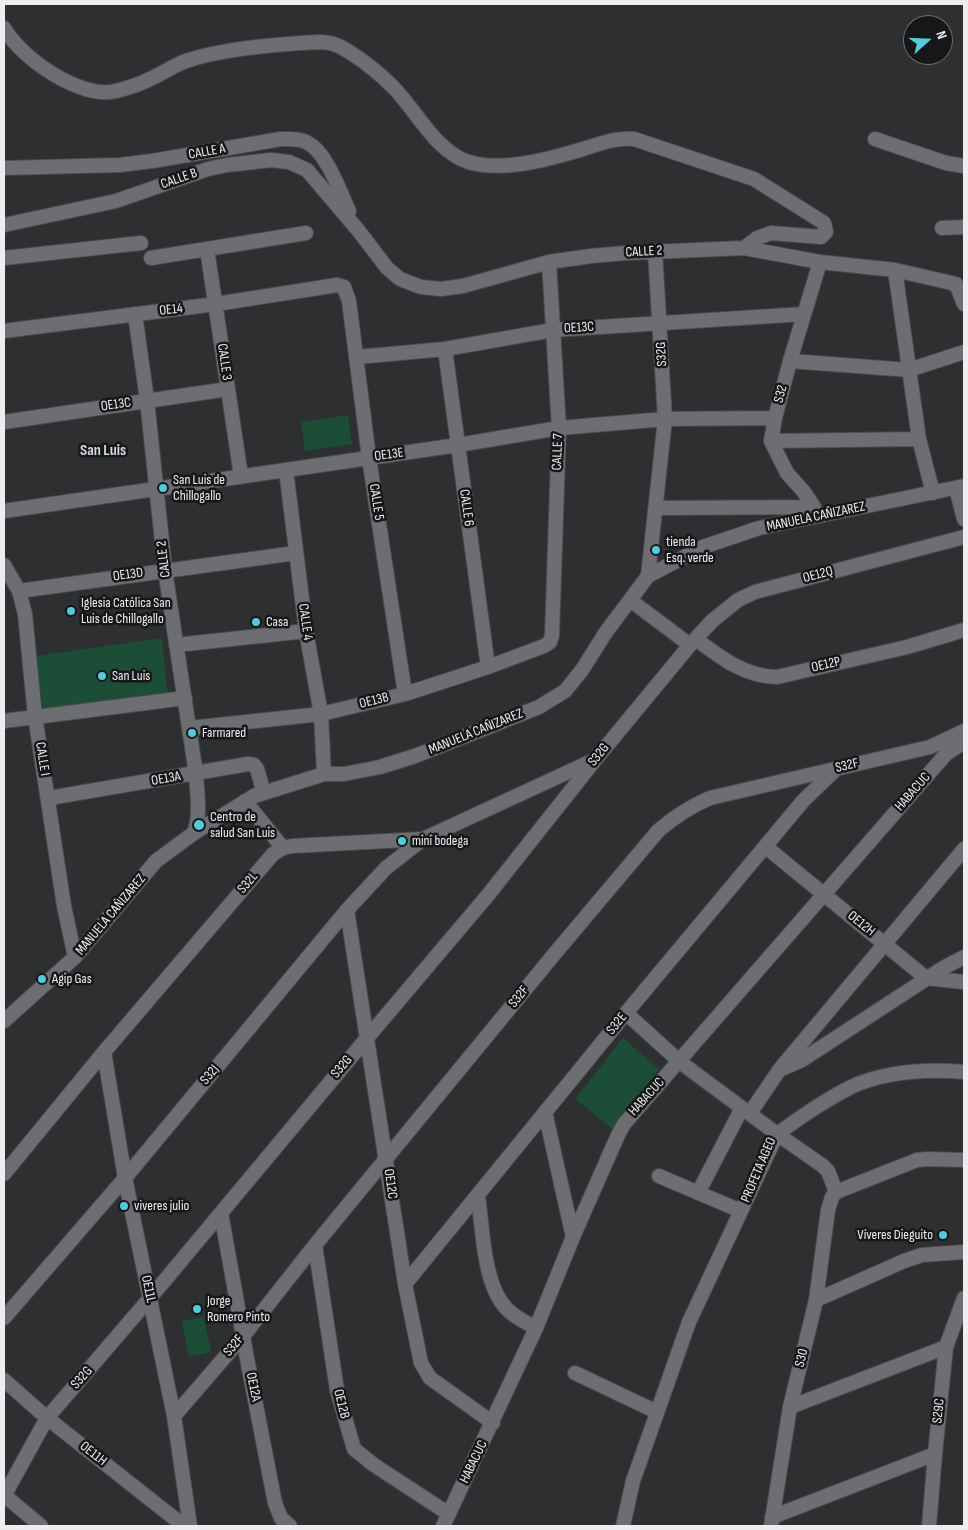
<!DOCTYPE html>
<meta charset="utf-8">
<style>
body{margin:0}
#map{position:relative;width:968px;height:1530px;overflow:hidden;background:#2d2f31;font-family:"Sofia Sans Condensed",sans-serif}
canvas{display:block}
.frame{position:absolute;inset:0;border:5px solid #edeeef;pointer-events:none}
.north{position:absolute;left:903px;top:15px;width:50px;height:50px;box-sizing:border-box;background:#161718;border:1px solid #6c6d6e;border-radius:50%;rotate:70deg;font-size:14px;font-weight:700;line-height:20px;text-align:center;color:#edeeef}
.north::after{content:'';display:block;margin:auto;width:18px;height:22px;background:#53cbdb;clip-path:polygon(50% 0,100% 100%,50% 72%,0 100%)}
</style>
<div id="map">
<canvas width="968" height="1530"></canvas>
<div class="frame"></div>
<div class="north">N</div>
</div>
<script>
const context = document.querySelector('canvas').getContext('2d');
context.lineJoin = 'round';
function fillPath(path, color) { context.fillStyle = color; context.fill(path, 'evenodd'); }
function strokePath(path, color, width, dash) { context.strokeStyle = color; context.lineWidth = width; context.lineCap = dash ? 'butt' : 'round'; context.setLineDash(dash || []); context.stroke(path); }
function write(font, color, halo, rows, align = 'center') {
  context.font = font + ' "Sofia Sans Condensed",sans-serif'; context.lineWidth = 5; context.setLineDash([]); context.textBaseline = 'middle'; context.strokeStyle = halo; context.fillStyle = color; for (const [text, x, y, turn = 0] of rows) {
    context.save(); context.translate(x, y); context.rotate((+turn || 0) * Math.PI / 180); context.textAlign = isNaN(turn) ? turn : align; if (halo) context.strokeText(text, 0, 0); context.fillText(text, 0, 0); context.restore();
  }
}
fillPath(new Path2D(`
 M348,415l4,29 -47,7 -4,-29z
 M162,638l6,57 -124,19 -8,-58z
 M623,1038l36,31 -46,60 -38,-30z
 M204,1317l7,35 -22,5 -7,-36z`), '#1c4d36');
const street = new Path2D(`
 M4,28c17,30 77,72 112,63 12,-3 25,-7 36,-13 12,-5 23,-14 37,-18 36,-12 92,-16 130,-18 15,0 23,5 35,13 14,9 28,21 40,33 22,23 38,56 67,71 33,16 89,0 122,-10 17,-5 33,-12 51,-10l120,40 70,44 2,9 -5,5 -50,-4 -14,5 -13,10
 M875,139l71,24 18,3
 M4,168l115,-3 33,-4 129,-22c9,0 19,-1 27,4 19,10 32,49 41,68
 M4,225l112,-24 92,-32 19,-4 44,-5 18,2 18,8 51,60 29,38 13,11 21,8 20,2 22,-3 86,-24 42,-6 35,-3 118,-5 76,14 75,8 61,14 8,20
 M942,228l22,-1
 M207,249l34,227
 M4,258l137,-15
 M151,258l155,-25
 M895,270l24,169 14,54
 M135,314l12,86 18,170 31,204c1,19 5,41 -2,59
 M4,331l212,-27 121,-19 7,2 5,14 20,157 36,236
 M445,349l43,318
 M357,357l88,-8 108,-19 251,-16
 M790,361l119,9 55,-18
 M4,422l224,-33
 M771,441l148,-2
 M286,470l20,161 15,83 3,60
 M956,488l8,31
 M656,508l158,-1
 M4,511l454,-66 101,-17 106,-9 110,-1
 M815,516l-1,-9 -10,-15 -17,-19 -16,-32 4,-23 15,-57 30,-99
 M4,565l15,26 6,23 10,102 29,190 11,51
 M648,576l17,-157 -10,-168
 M19,591l277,-38
 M630,600l60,45
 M696,639c24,18 49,38 81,38l130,-30 57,-17
 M176,645l130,-14
 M4,721l181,-23
 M190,728l131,-14 84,-20 83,-27 56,-21 6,-4 2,-7 7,-207 -10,-166
 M49,798l199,-34 6,1 3,4 7,24
 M245,801l38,47
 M766,847l160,131 38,4
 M347,910l58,374 16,79 9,15 63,45
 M626,1013l54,49 97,72 46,32 5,5 8,21
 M4,1021l71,-64 81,-96 38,-28 60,-37 70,-22h20l36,-7 35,-11 124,-49 26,-16 17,-21 24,-38 42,-56 55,-29 56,-19 205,-42
 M104,1052l21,126 49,238 16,110
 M784,1068l18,-8 141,-92 21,-11
 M545,1112l28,125
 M750,1113l30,-44 184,-220
 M777,1134c24,-17 48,-34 74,-47 35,-16 76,-18 113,-15
 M4,1174l100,-122 169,-198 10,-6 9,-2 131,-7 169,-78
 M659,1176l82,35
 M698,1193l44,-85
 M478,1196c5,33 5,89 29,113 8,9 19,13 29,19
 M221,1213l27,151 27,139 6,15 9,8
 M315,1245l22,145 17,59 20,16 75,49
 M405,1284l221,-271 177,-212 33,-32
 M816,1300l88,-39 18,-6 42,-3
 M4,1318l121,-140 222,-268 39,-42 37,-29
 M575,1373l82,39
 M4,1380l43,38 137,108
 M790,1407l156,-60
 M174,1416l70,-81 71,-90 241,-293 102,-121c17,-15 31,-24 52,-33l220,-51 34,-16
 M4,1495l37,31
 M4,1496l43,-78 103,-120 217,-260 121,-143 107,-135 95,-115 22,-24 26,-21 17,-8 209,-55
 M772,1517l163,-63
 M443,1526l93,-198 37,-91 45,-102 6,-11 322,-370 18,-12
 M623,1526l10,-45 56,-159 88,-188
 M771,1526l19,-119 26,-107 12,-90 4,-13 4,-5 81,-32 10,-1 37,1
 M929,1526l6,-72 11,-107 18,-49`);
strokePath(street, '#494b4c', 16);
strokePath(street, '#6c6e71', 14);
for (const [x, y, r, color] of [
 [163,488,5,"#53cbdb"],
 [656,550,5,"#53cbdb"],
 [71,611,5,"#53cbdb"],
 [256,622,5,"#53cbdb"],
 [102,676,5,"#53cbdb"],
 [192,733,5,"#53cbdb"],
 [199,825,6,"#53cbdb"],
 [402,841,5,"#53cbdb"],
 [42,979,5,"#53cbdb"],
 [124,1206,5,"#53cbdb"],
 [943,1235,5,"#53cbdb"],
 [197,1309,5,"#53cbdb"]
]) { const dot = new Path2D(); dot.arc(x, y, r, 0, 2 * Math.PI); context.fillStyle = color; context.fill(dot); strokePath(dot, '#161718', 2); }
write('14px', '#edeeef', '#161718', [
 ["CALLE A",207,152,-10],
 ["CALLE B",179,179,-19],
 ["CALLE 2",644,252,-3],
 ["OE14",171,310,-6],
 ["OE13C",579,328,-4],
 ["S32G",662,354,-93],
 ["CALLE 3",224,362,82],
 ["S32",781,394,-76],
 ["OE13C",116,405,-8],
 ["CALLE 7",558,452,-88],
 ["OE13E",389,455,-8],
 ["CALLE 5",376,502,81],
 ["CALLE 6",466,508,82],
 ["MANUELA CAÑIZAREZ",816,517,-12],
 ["CALLE 2",164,559,-97],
 ["OE13D",128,575,-8],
 ["OE12Q",818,575,-15],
 ["CALLE 4",305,622,82],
 ["OE12P",826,665,-13],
 ["OE13B",374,701,-14],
 ["MANUELA CAÑIZAREZ",476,732,-22],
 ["S32G",599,755,-51],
 ["CALLE I",42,759,81],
 ["S32F",847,766,-13],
 ["OE13A",166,779,-10],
 ["HABACUC",913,792,-49],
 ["S32L",248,883,-50],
 ["MANUELA CAÑIZAREZ",111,915,-50],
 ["OE12H",861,924,39],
 ["S32F",519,997,-51],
 ["S32E",617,1024,-51],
 ["S32G",342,1067,-50],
 ["S32J",210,1075,-50],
 ["HABACUC",647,1097,-48],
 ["PROFETA AGEO",759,1170,-67],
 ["OE12C",390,1184,82],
 ["OE11L",148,1289,78],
 ["S32F",234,1346,-50],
 ["S30",802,1358,-76],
 ["S32G",82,1378,-49],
 ["OE12A",253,1387,79],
 ["OE12B",341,1404,76],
 ["S29C",939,1411,-84],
 ["OE11H",93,1454,38],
 ["HABACUC",474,1462,-64]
]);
write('14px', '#edeeef', '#161718', [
 ["San Luis de",173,480],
 ["Chillogallo",173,496],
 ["tienda",666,542],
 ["Esq. verde",666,558],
 ["Iglesia Católica San",81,603],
 ["Luis de Chillogallo",81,619],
 ["Casa",266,622],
 ["San Luis",112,676],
 ["Farmared",202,733],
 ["Centro de",210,817],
 ["salud San Luis",210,833],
 ["mini bodega",412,841],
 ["Agip Gas",52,979],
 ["viveres julio",134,1206],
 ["Víveres Dieguito",933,1235,"right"],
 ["Jorge",207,1301],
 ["Romero Pinto",207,1317]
], 'left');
write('bold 16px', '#d6d9db', '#161718', [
 ["San Luis",103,451]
]);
</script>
